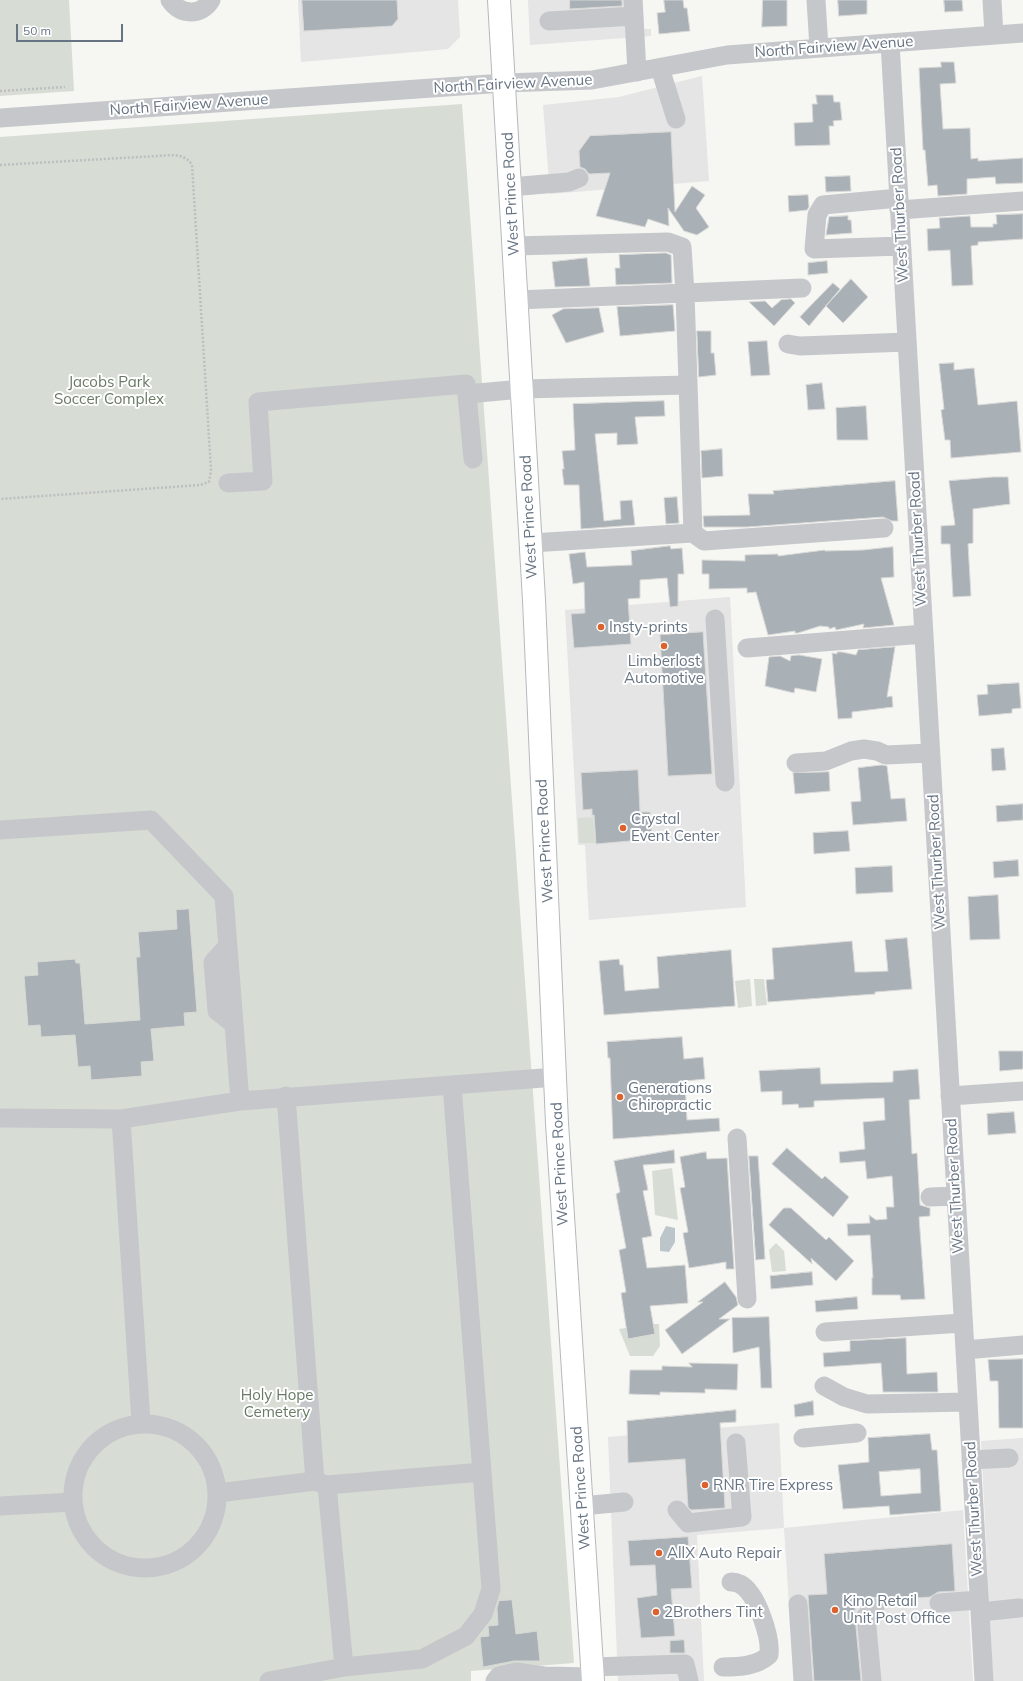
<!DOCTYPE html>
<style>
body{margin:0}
#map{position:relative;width:1023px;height:1681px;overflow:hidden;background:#f6f6f3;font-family:Mulish,sans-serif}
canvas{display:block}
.scale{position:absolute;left:16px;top:24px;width:107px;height:18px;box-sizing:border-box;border:2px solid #677483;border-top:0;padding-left:5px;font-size:12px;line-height:14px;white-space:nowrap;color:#677483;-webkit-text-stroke:3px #fff;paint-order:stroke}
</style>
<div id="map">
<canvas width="1023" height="1681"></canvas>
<div class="scale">50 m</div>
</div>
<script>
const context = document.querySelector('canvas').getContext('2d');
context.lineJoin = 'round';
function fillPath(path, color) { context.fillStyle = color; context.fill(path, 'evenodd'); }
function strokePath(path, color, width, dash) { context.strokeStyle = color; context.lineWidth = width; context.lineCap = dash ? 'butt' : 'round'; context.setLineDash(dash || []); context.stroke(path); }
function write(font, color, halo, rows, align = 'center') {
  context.font = font + ' Mulish,sans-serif'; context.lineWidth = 4; context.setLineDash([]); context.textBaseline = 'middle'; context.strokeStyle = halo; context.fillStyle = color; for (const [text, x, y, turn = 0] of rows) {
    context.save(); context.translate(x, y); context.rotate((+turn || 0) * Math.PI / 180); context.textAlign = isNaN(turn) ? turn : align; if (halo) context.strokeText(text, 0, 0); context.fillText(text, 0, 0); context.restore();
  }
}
fillPath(new Path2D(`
 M298,0h160l2,37 -12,12 -147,13z
 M528,0h115l1,29h7v7l-121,9z
 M702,76l7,105 -159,13 -7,-89 76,-8z
 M730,597l16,310 -157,13 -4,-75h-7l-13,-235z
 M779,1423l5,105 179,-18 10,171h-179l-10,-153 -87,7 7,146h-86l-10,-244z
 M1023,1438v243h-30l-12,-240z`), '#e4e5e4');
fillPath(new Path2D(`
 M0,0h69l5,91 -74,5z
 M462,104l112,1559 -103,8v10h-471v-1544z
 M593,817l2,26h-16l-1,-25z
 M750,979l2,27 -14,2 -3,-27z
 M754,979h10l3,26 -11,1z
 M672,1168l6,52 -23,-5 -3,-44z
 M776,1243l8,8 2,20 -14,1 -3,-22z
 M653,1324h6l1,22 -7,10h-23l-11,-27 7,-1 2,11 27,-5z`), '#d7ddd4');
fillPath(new Path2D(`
 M666,1226l9,2v14l-6,10 -9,-1v-13z`), '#bcc5ca');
const building = new Path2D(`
 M302,0h95l1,19 -6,7 -88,5z
 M570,0h52v6l-52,3z
 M664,0h19l1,8h3l3,23 -31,3 -2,-21 8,-1z
 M763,0h24v26l-25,1z
 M838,0h29v14l-28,2z
 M944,0h18l1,11 -18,1z
 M941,62h13l2,21 -16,1 3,45 27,-1 1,31 7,-1v3l45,-3v25l-27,1 -1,-7 -28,2v15l-29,2 -1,-11 -9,1 -3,-36h-2l-4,-82 22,-1z
 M816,95h17l1,7h6l2,18 -9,1 1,5h-5l1,19 -35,1 -1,-23 19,-1 -1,-18h5z
 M671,132l4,80 17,-26 13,9 -9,13 13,19 -12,8 -13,-4 -16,-23 1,18 -21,-7 -3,8 -49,-11 14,-43 -21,1 -4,-5 -5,-2 -1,-16 11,-15z
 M850,176l1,15 -25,1 -1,-15z
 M808,195l1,12 -2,3 -18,2 -1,-16z
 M1023,214v25l-45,3v3l-7,1 2,39 -21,1 -2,-36 -22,1 -1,-22 13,-1 -1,-10 31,-2 1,11h22v-3h4l-1,-9z
 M848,216v4h3l1,13 -26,2 3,-18z
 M666,253l5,2 1,28 -56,2 -1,-17h5l-1,-13z
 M587,258l3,28 -35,1 -3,-25z
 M827,261l1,12 -20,2v-12z
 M851,279l17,18 -25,26 -17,-17z
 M833,283l7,6 -31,37 -9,-9z
 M791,299l4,4 -21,23 -25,-24 16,-1 7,7 9,-8z
 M673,305l2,26 -55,5 -3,-29z
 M599,308l5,24 -38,11 -14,-28 11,-6z
 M697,331h14v22h3l2,22 -17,2z
 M767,341l3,34 -19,1 -3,-34z
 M954,363v7l20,-2 4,37 39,-4 4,51 -70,6 -1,-18h-5l-4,-30 3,-1 -5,-45z
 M822,383l3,26 -17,1 -2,-25z
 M664,401l1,15 -30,1 3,27 -21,1v-12l-22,1 9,87 17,-2 -1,-18 12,-1 3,25 -54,4 -2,-44h-15l-2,-16h2l-2,-18 13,-1 -2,-46z
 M866,406l2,34h-31l-1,-32z
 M722,449l1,27 -21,2 -1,-27z
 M993,477h15l2,27 -37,5v34l-5,1 3,52 -18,1 -3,-53h-9v-18l14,-1 -6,-44z
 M895,481l3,40h-6l-9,-4 -136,10h-43l-1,-11 47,-1 -2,-21h26l-1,-3z
 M677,497l2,26 -13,1 -2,-26z
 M670,546l1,3 11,-1 2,26h-6v32l-8,1 -3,-29 -27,2v18l-12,1 3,45 -57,4 -3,-34 14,-1 -1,-31 -11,2 -4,-30 16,-2 2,15 45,-2 -1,-14z
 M893,547l1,30 -13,1 13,47 -31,3 1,-4 -28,6 -1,-3 -6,2v-2l-9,-1 -22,7h-3v-2l-27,4 -12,-43 -9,1v-5l-38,1v-15h-7v-14l43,1v-6l33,-1v2l47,-6v1l38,-1z
 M703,632l9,142 -44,2 -8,-141z
 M895,647l-8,50 5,-1 1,11 -41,5v6l-14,1 -6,-66 5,1v-2h5l14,3 2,-5z
 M799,655l23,4 -6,33 -21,-4 -1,5 -29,-7 4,-29 11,-1 10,5 1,-5z
 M1019,683l2,25 -9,1v4l-33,3 -2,-21 11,-1 -1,-9z
 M1004,748l2,22 -14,1 -1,-22z
 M882,765l5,1 4,33 14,-1 2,23 -54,4 -2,-23 10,-1 -3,-33z
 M638,770l2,42h10l2,27 -56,5 -2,-29h-2v-6l-9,1 -2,-37z
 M829,772l1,19 -35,3 -2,-21z
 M1023,804v16l-26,2 -1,-16z
 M848,831l2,20 -36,3 -1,-21z
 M1018,860l1,16 -25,2 -1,-16z
 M892,866l1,26 -37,2 -1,-26z
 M998,895l2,44 -30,1 -2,-43z
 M189,909l8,103 -13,1 1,13 -34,3 3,32 -13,1 1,14 -51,4 -1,-14 -12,1 -3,-32 -34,2 -1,-12 -12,1 -4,-50 14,-1 -1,-13 38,-3 1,4h4l5,61 55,-4 -4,-63h4l-2,-25 39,-3 -1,-19z
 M907,938l5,51 -37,3v2l-107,8 -2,-22 8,-1 -2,-31 80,-7 3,31h11l22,-1 -3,-31z
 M731,950l4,56 -131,9 -5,-54 20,-2 1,6h3l2,26 34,-3 -2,-31z
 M682,1037l2,22 19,-2 2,22 -20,2 2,39 32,-2 1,13 -107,8 -3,-81h-2l-1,-16z
 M999,1051h24v18l-23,2z
 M820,1068l1,16 72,-2v-11l25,-2 2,30 -11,1 3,54 5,-1 3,52 10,3v8l-11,1 6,82 -24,1 -1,-5h-28v-18l1,1 -3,-43 -22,1 -1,-12 23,-1 -1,-8 7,5 11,-1 -1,-12h8l-2,-31 -25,3 -2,-18 -25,2 -1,-11 26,-3 -2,-27 22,-2 -1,-22 -70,3v6l-15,1 -1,-4 -16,1v-14l-21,1 -2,-21z
 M1014,1112l2,21 -28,2 -1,-21z
 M787,1148l35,31 3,-3 24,21 -16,20 -61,-53z
 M674,1150l1,13 -32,2 5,25 -5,1 9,45 -10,2 5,30 38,-3 3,38 -38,3 5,28 -27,5 -7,-46 5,-1 -7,-42 7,-2 -10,-54 4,-2 -6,-31z
 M706,1152l1,7 20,-1 7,111h-8v-7l-37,6 -6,-35 5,-1 -8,-44 5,-1 -5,-30z
 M749,1156h9l7,103 -9,1z
 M784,1208h7l35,32 3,-3 25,24 -18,20 -25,-23 1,6 -43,-39z
 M812,1272l1,13 -42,4 -1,-13z
 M725,1282l11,15 2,8 -19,14h11l-48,35 -17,-24 38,-28h-5z
 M857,1297l1,12 -42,3 -1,-11z
 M769,1317l3,71h-11l-2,-41 -26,6 -1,-35z
 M906,1338l1,36 30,-2 1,20h-55l-2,-29 -57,4 -1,-14 27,-2v-10z
 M1023,1359v69h-24l-1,-47h-8l-2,-21z
 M689,1363l49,1 -1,26 -32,-1v4l-45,-1v3l-31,-1 1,-24h32v-4l30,1z
 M813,1401l1,14 -19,2 -1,-12z
 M736,1410v12l-16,1 5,85 -34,2 -3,-3 -3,-48 -57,4 -1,-42z
 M930,1434l2,16h5l4,61 -51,4 -1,-9 -46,3 -5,-44 31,-3 -1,-24zM920,1469l1,24 -40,3 -2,-24z
 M688,1537l4,51 -21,1 4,47 -34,2 -4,-40 20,-3 -2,-30 -25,1 -2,-25z
 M952,1544l3,47 -17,1 -8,5 -47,3 -10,-3 -7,5h-11v15l6,64h-47l-6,-86 19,-1 -3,-40z
 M512,1600l4,34 21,-3 3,30h-26l-31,6 -3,-30 9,-1 -1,-10 10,-1 -1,-17 2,-7z
 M684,1640l1,13h-15v-12z`);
fillPath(building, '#a9b0b6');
strokePath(building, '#d8d8d6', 1);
const major = new Path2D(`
 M499,0l35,600 23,523 36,558`);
strokePath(major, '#b5b9bd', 24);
strokePath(new Path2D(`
 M0,91l65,-4
 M0,165l174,-10c8,1 14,3 18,10l19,305 -2,12 -9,3 -200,14`), '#bcbec0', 2.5, [2, 2]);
strokePath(new Path2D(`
 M170,0c10,15 31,17 41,0
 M633,0l4,72
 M816,0l3,48
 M992,0l2,35
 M549,21l85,-5
 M890,43l94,1638
 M660,68l16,51
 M0,118l504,-35 88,-3 135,-25 296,-22
 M510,187l59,-5 10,-4
 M899,198l-76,7 -6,10 -3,34 87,-3
 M899,210l124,-9
 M514,246l154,-4 14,5 3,46 117,-5
 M517,300l168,-7 8,240 11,8 180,-13
 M788,344l12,2 107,-4
 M467,394l55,-5 166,-4
 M228,483l35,-2 -5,-79 208,-18 7,75
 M531,543l162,-10
 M715,619l10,163
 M747,648l177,-14
 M796,763l30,-2 25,-10 13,-2 13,2 9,4 44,-2
 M0,830l151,-10 73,76 16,205
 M228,946l-15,16 4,49 17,13
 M452,1085l104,-8
 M286,1096l29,385
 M950,1096l73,-5
 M0,1118l121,1 119,-18 212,-16 39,504 -8,25 -17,22 -44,23 -78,8 -75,14
 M121,1119l20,303
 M737,1138l10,161
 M930,1197l26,-1
 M825,1332l138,-9
 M965,1350l58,-5
 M824,1386l20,11 23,7 101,-2
 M73 1496a72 72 0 1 1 144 0a72 72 0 1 1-144 0Z
 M803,1438l54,-5
 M971,1460l38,-2
 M218,1493l97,-12 11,4
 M0,1506l73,-4
 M582,1506l42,-4
 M677,1510l11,13 54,-6 -6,-74
 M939,1603l40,-3
 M798,1604l5,77
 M980,1612l39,-4
 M344,1667l-17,-182 155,-13
 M592,1667l93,-3 4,17
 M723,1667c17,0 34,-1 46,-12 2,-18 -12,-62 -29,-71 -2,-1 -6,-2 -9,-2
 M495,1681l4,-5 17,-4 28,4 49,1
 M872,1681l-6,-65 9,-8`), '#c5c7cb', 19);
strokePath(major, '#fff', 22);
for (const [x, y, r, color] of [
 [601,627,4,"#db622e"],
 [664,646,4,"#db622e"],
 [623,828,4,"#db622e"],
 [620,1097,4,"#db622e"],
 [705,1485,4,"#db622e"],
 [659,1553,4,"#db622e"],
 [835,1610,4,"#db622e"],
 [656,1612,4,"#db622e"]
]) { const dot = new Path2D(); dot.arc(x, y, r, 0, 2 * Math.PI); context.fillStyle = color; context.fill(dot); strokePath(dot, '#fff', 1.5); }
write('15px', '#677483', '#fff', [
 ["North Fairview Avenue",834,47,-4],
 ["North Fairview Avenue",513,84,-3],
 ["North Fairview Avenue",189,105,-4],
 ["West Prince Road",511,194,-93],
 ["West Thurber Road",900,215,-93],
 ["West Prince Road",529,517,-93],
 ["West Thurber Road",918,539,-93],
 ["West Prince Road",545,841,-93],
 ["West Thurber Road",937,862,-93],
 ["West Prince Road",560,1164,-93],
 ["West Thurber Road",955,1186,-93],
 ["West Prince Road",581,1488,-94],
 ["West Thurber Road",974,1509,-93]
]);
write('15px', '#687a65', '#fff', [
 ["Jacobs Park",109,382],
 ["Soccer Complex",109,399],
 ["Holy Hope",277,1395],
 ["Cemetery",277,1412]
]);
write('15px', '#677483', '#fff', [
 ["Insty-prints",609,627],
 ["Limberlost",664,661,"center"],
 ["Automotive",664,678,"center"],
 ["Crystal",631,819],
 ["Event Center",631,836],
 ["Generations",628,1088],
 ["Chiropractic",628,1105],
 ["RNR Tire Express",713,1485],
 ["AllX Auto Repair",667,1553],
 ["Kino Retail",843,1601],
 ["Unit Post Office",843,1618],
 ["2Brothers Tint",664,1612]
], 'left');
</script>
